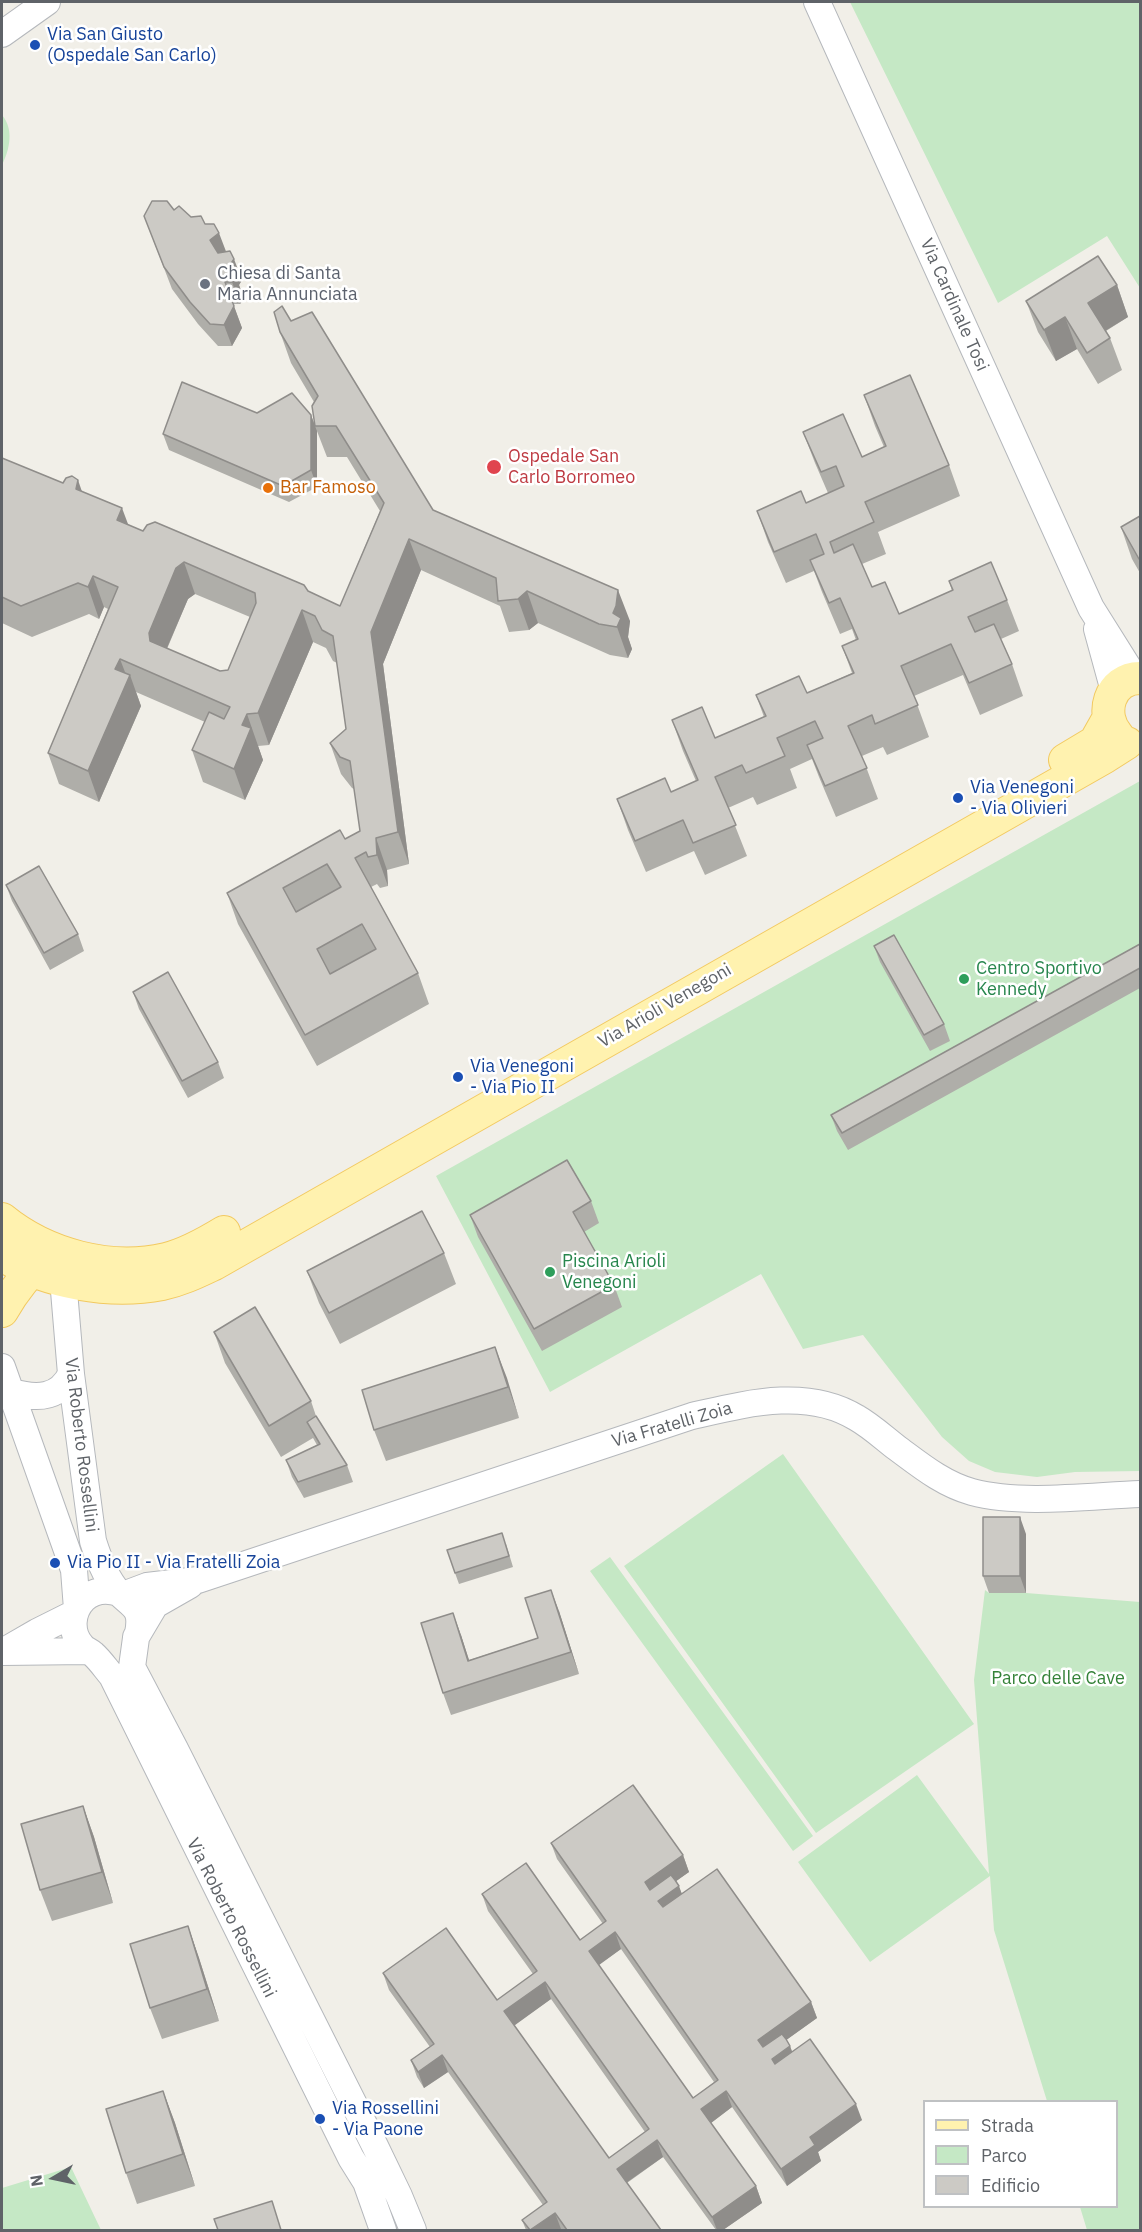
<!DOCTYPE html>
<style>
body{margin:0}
#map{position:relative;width:1142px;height:2232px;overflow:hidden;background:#f1efe8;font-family:"IBM Plex Sans",sans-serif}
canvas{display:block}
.frame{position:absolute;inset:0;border:3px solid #5f6368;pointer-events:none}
.legend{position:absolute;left:923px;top:2100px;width:195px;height:108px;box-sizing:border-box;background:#fff;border:2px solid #bfc1c3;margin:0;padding:8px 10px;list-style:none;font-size:18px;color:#5f6368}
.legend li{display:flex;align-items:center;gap:12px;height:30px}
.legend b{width:30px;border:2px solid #bfc1c3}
.north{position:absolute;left:24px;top:2148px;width:60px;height:60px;-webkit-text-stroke:4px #fff;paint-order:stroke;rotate:261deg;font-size:16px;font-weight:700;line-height:24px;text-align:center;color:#5f6368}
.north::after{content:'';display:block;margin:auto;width:21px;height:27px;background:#5f6368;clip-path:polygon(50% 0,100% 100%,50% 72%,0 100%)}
</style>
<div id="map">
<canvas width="1142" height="2232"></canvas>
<div class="frame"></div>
<ul class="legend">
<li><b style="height:8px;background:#fff2af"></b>Strada</li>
<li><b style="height:16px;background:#c5e8c5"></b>Parco</li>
<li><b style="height:16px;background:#cccac5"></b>Edificio</li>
</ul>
<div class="north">N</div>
</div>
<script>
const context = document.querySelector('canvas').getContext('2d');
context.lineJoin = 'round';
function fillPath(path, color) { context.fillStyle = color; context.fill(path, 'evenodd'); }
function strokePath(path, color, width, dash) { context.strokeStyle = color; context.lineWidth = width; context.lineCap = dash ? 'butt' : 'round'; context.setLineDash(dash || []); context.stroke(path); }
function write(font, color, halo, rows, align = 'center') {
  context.font = font + ' "IBM Plex Sans",sans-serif'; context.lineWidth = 5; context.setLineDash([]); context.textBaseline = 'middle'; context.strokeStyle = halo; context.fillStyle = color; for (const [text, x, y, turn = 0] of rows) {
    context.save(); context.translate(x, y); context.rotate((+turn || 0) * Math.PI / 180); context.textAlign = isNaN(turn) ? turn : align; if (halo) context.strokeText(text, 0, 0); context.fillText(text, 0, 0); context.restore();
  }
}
fillPath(new Path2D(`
 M850,2h290v286l-33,-52 -109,67z
 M2,115c12,14 8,34 0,50z
 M1140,781v690l-65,1 -38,5 -42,-5 -26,-11 -27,-24 -79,-102 -60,14 -42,-75 -211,118 -114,-216z
 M783,1454l191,270 -158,109 -192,-267z
 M610,1557l203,279 -20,15 -203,-280z
 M985,1590l4,3h37l114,9v628h-53l-7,-23 36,-1v-104l-69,-1 -53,-171 -4,-54 -120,86 -72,-100 119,-87 72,99 -15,-194z
 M71,2167l30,63h-99v-42z`), '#c5e8c5');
const minor = new Path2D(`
 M817,2l274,606 44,70
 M2,34l45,-32
 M1097,629l17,62
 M63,1279l8,95 22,167c5,16 14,39 26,52 14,14 24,15 19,40
 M2,1367l72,203 3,39
 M12,1392c24,7 47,7 59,-18
 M119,1593c-12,-4 -25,-3 -35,6 -13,13 -14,34 -2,47 3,4 8,5 11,8 7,6 13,15 19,22l239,482 15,24 17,48
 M123,1595l24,-9 51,-6 494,-164c53,-12 115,-29 165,2 14,8 27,20 40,30 23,17 46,36 75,44 49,13 117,4 168,2
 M136,1637l19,-32 35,-20
 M136,1638l-4,29 43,82 200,397 24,50 14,34
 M4,1651l33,-19 38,-19
 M2,1652l86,-1`);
const major = new Path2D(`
 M1118,736c-19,-21 -9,-58 22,-58
 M1065,760l30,-18 13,-23
 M2,1219c44,36 108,53 164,40 21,-5 40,-16 58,-27
 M2,1255c44,28 108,39 160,29 19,-4 35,-12 52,-20l891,-507 22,-14
 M2,1311c12,-21 25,-38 44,-54`);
strokePath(minor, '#b5b8bc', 28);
strokePath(major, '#f2c960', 34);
strokePath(minor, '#fff', 26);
strokePath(major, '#fff2af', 32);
fillPath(new Path2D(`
 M174,210l31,14 21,28 16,28 -3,5 5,13 -4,6h-7l9,24 -10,18h-14l-20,-22 -26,-35 -28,-73z
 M1117,285l11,32 -22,14 4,7 12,32 -24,14 -21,-35 -21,12 -18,-29 -12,-31z
 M291,321l142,189 197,111 -2,16 4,12 -4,9 -18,-3 -72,-32 -9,7 -20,2 -9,-26 -79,-36 -38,94 26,200 -22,6 1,16 -8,2 -3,-4 -6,3 47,86 11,31 -112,62 -79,-142 -11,-31 118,-54 15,-8 -6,-42 -2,-1 -11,-14 -11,-31 16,-14 -9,-66 -4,-2 -7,-13 -13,-6 -44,103 -11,1 5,14 -18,40 -42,-18 -11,-32 13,-28 -69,-30 5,14 -42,96 -40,-18 -11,-31 60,-144 -4,-2 -5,12 -10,-5 -57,23 -30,-14v-165l80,33 46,34 15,6 165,60 32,15 40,-95 -33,-54h-20l-12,-31 -1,-24 -23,-39 -11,-31zM195,594l55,23 -22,53 -8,1 -53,-22 21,-50z
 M864,395l85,70 11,31 -82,36 8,22 -24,10 10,23 27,27 53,-23 -3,-10 58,19 12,31 -18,8 11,25 11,32 -43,19 -17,-40 -49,21 15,41 -42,18 -4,-8 -21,9 16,43 -42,18 -17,-40 -7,-18 -22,10 7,19 -40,17 -4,-8 -25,11 19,48 -42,19 -11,-24 -48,21 -18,-42 -11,-31 54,-7 25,-11 -13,-30 -11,-31 43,18 49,-21 -8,-22 51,-2 45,-20 -10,-27 14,-6 -4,-11 -12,5 -18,-42 -8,-21 -28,12 -18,-41 -11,-31 49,-8 22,-10 -13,-30 -12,-31 59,25 22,-10 -9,-21z
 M257,413l54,2 6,16v56l-28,15 -120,-52 -6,-16z
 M1140,516v57l-8,-14 -11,-32z
 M6,885l72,49 6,17 -34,19 -38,-69z
 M1140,944v44l-292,162 -11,-19 -6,-16z
 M874,946l70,78 6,17 -20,10 -50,-89z
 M133,992l85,70 6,16 -36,20 -49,-89z
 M591,1201l8,22 -15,9 30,53 8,22 -80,44 -64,-114 -8,-22z
 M444,1253l12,31 -116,60 -21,-41 -12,-32z
 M214,1332l97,69 5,15 31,49 6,17 -49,16 -12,-21 -6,-17 31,-15 -4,-7 -32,19 -56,-94z
 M495,1347l24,71 -133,43 -12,-31z
 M1026,1534v59h-37l-6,-17z
 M506,1544l7,23 -54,17 -4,-11z
 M559,1611l20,63 -128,41 -8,-22 18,-58 8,25 69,-22z
 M83,1806l11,31 19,66 -61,18 -12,-31z
 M551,1843l132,12 6,17 -13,9 6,13 129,108 6,16 -31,22 4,6 2,6 70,68 -44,32 3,9 -34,25 -55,-79 -21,16 45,63 6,17 -39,27h-7l-53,-73 -36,26 34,47h-99l-1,-1 -35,1 -4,-10 21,-15 -95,-133 -24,16 -7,-11 -6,-17 19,-13 -41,-57 -6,-17 114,27 36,-26 -45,-63 -6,-17 98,46 23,-16 -46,-65zM621,1949l93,133 -21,16 -95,-133zM551,1999l94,133 -36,26 -95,-133z
 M188,1926l11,32 20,63 -57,18 -12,-31z
 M163,2091l12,32 20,63 -58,18 -11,-31z`), '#afaea9');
fillPath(new Path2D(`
 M219,233l8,21 -9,8 -8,-22z
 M234,259l8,21 -3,5 5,13 -4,6 -8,-22 -2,-17z
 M1117,285l11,32 -28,17 -12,-31z
 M234,306l8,22 -10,18 -8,-21z
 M1065,317l12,32 -21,12 -12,-31z
 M311,415l6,16v56l-6,-17z
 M78,480l11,32 -13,-23z
 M122,508l12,32 -17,-20z
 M409,539l12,31 -38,94 26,200 -11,-32 -27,-200z
 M184,562l11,32 -7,5 -28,65 -10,-23 -1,-8 27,-65z
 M93,576l11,31 -5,12 -11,-32z
 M618,590l12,31 -2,16 4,12 -4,9 -11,-31 -4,-14z
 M527,591l11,32 -9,7 -11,-31z
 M302,610l11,32 -44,103 -11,-32z
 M120,659l8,21 2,-5 11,31 -42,96 -11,-31 27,-102z
 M247,714l16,46 -18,40 -11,-31 8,-44z
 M376,838l11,32 1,16 -11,-31z
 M495,1347l12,31 12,40 -11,-31z
 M1020,1517l6,17v59l-6,-17z
 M551,1590l8,21 20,63 -8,-22z
 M453,1613l8,22 15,47 -8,-21z
 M83,1806l11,31 19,66 -11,-31z
 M683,1855l6,17 -38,27 -6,-17z
 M679,1886l6,17 -21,15 -6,-17z
 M188,1926l11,32 20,63 -12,-32z
 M615,1932l6,17 -26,19 -6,-17z
 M545,1982l6,17 -40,29 -7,-17z
 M811,2002l6,16 -53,38 -6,-16z
 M790,2046l6,16 -18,13 -6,-16z
 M442,2055l6,17 -24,16 -6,-16z
 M163,2091l12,32 20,63 -12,-32z
 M726,2091l6,16 -25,19 -6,-17z
 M856,2104l6,16 -44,32 3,9 -34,25 -6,-17 29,-32z
 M657,2140l6,17 -40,28 -6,-16z
 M756,2186l6,17 -39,27h-6l-5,-13z
 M555,2213l6,16 -2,1h-29z`), '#8f8d8a');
const building = new Path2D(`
 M152,201h15l7,9 5,-4 12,11 10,-1 4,8h9l5,9 -9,7 8,13 12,-2 4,8 -4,6 6,11 -4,6h-7l9,24 -10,19 -14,-1 -20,-22 -26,-35 -20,-51z
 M1098,256l19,29 -29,18 22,35 -23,15 -22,-36 -21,13 -18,-29z
 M282,306l9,15 21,-9 121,198 185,80 -2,16 -3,7 8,5 -4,9 -18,-3 -72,-33 -9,8 -20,2 -2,-23 -87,-39 -38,93 27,200 -22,6 1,17 -9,2 -2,-5 -11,6 63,115 -113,62 -78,-142 113,-63 5,9 15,-8 -10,-70 -10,-4 -10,-14 16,-14 -13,-93 -11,-6 -7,-14 -13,-6 -44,103 -11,1 -5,11 9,3 -17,41 -42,-19 17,-38 15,7 6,-12 -110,-48 -5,10 15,6 -42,96 -40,-18 70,-166 -25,-11 -5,11 -10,-4 -57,23 -19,-9v-139l61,25 3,-5 6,-2 6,4 -2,9 46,19 -5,12 26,11 4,-6 8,-3 149,63 4,6 32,15 44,-103 -48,-77h-21l-3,-20 6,-10 -38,-64 -6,-20zM184,562l71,31 1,10 -28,67 -8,1 -70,-30 -1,-8 27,-65zM327,864l14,23 -45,25 -13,-24zM362,924l14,25 -46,25 -13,-25z
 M910,375l39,90 -84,37 9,20 -44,20 4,11 19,-9 19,43 13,-5 14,32 54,-24 -4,-9 42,-19 16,38 -39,17 7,15 19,-8 18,40 -43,19 -18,-39 -50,22 17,39 -43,19 -3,-9 -24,11 19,42 -42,18 -18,-41 16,-7 -8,-17 -38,17 8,18 -39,17 -4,-8 -27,12 21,48 -43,18 -10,-23 -48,21 -18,-42 48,-21 6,14 27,-12 -26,-60 30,-13 13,31 51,-22 -10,-21 43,-19 8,17 47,-20 -12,-27 16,-7 -18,-41 -11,5 -19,-43 14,-6 -8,-20 -42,18 -17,-41 44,-20 5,12 38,-17 -8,-20 -15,6 -18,-40 40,-18 19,43 24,-11 -22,-51z
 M182,382l75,31 35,-20 19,22v55l-28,16 -120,-52z
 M1140,516v43h-1l-18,-32z
 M39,866l39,68 -34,19 -38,-68z
 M894,935l50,89 -20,11 -50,-89z
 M1140,944v24l-298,165 -11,-18z
 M168,972l50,90 -36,19 -49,-89z
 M567,1160l24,41 -18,11 41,73 -80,44 -64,-114z
 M422,1211l22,42 -115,60 -22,-42z
 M255,1307l56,94 -42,25 -55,-94z
 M495,1347l13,40 -134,43 -12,-40z
 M316,1416l31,49 -49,17 -12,-22 34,-16 -13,-22z
 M983,1517h37v59h-37z
 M502,1533l7,23 -54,17 -8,-23z
 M551,1590l20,62 -128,41 -22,-70 32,-10 15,48 70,-23 -13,-40z
 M633,1785l50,70 -38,27 5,8 21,-15 4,5 4,6 -21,15 5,6 54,-38 94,133 -53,38 5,7 19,-13 4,5 4,7 -18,13 3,5 35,-25 46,65 -46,33 5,8 -34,24 -55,-78 -25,18 55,77 -44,31 -55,-77 -40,29 44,61h-94l-12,-17 -25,17 -8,-10 25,-18 -105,-147 -24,17 -7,-12 23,-16 -51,-71 63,-45 51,72 40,-29 -55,-77 44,-31 54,77 26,-19 -55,-78zM615,1932l103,148 -25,18 -104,-147zM545,1982l104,147 -40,29 -105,-147z
 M83,1806l19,66 -62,18 -19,-66z
 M188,1926l19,63 -57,19 -20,-64z
 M163,2091l20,63 -57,19 -20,-64z
 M272,2201l9,29h-63l-4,-11z`);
fillPath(building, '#cccac5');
strokePath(building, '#8f8d8a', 1.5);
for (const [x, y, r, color] of [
 [35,45,6,"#1a4fb4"],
 [205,284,6,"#6b7280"],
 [494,467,8,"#e0444e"],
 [268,488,6,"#e8710a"],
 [958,798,6,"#1a4fb4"],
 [964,979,6,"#2e9e5b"],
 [458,1077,6,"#1a4fb4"],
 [550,1272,6,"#2e9e5b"],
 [55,1563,6,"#1a4fb4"],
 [320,2119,6,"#1a4fb4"]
]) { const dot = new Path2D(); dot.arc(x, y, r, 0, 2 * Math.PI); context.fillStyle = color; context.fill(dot); strokePath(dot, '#fff', 2); }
write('18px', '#164399', '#fff', [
 ["Via San Giusto",47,35],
 ["(Ospedale San Carlo)",47,56],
 ["Via Venegoni",970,788],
 ["- Via Olivieri",970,809],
 ["Via Venegoni",470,1067],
 ["- Via Pio II",470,1088],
 ["Via Pio II - Via Fratelli Zoia",67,1563],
 ["Via Rossellini",332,2109],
 ["- Via Paone",332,2130]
], 'left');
write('18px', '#5b616d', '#fff', [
 ["Chiesa di Santa",217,274],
 ["Maria Annunciata",217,295]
], 'left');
write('18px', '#5f6368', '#fff', [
 ["Via Cardinale Tosi",954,305,66],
 ["Via Arioli Venegoni",665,1006,-30],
 ["Via Fratelli Zoia",672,1425,-16],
 ["Via Roberto Rossellini",81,1445,83],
 ["Via Roberto Rossellini",231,1918,63]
]);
write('18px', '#be3a42', '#fff', [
 ["Ospedale San",508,457],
 ["Carlo Borromeo",508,478]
], 'left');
write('18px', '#c56008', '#fff', [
 ["Bar Famoso",280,488]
], 'left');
write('18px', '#27864d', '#fff', [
 ["Centro Sportivo",976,969],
 ["Kennedy",976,990],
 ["Piscina Arioli",562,1262],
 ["Venegoni",562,1283]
], 'left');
write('18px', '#348238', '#fff', [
 ["Parco delle Cave",1058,1679]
]);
</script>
